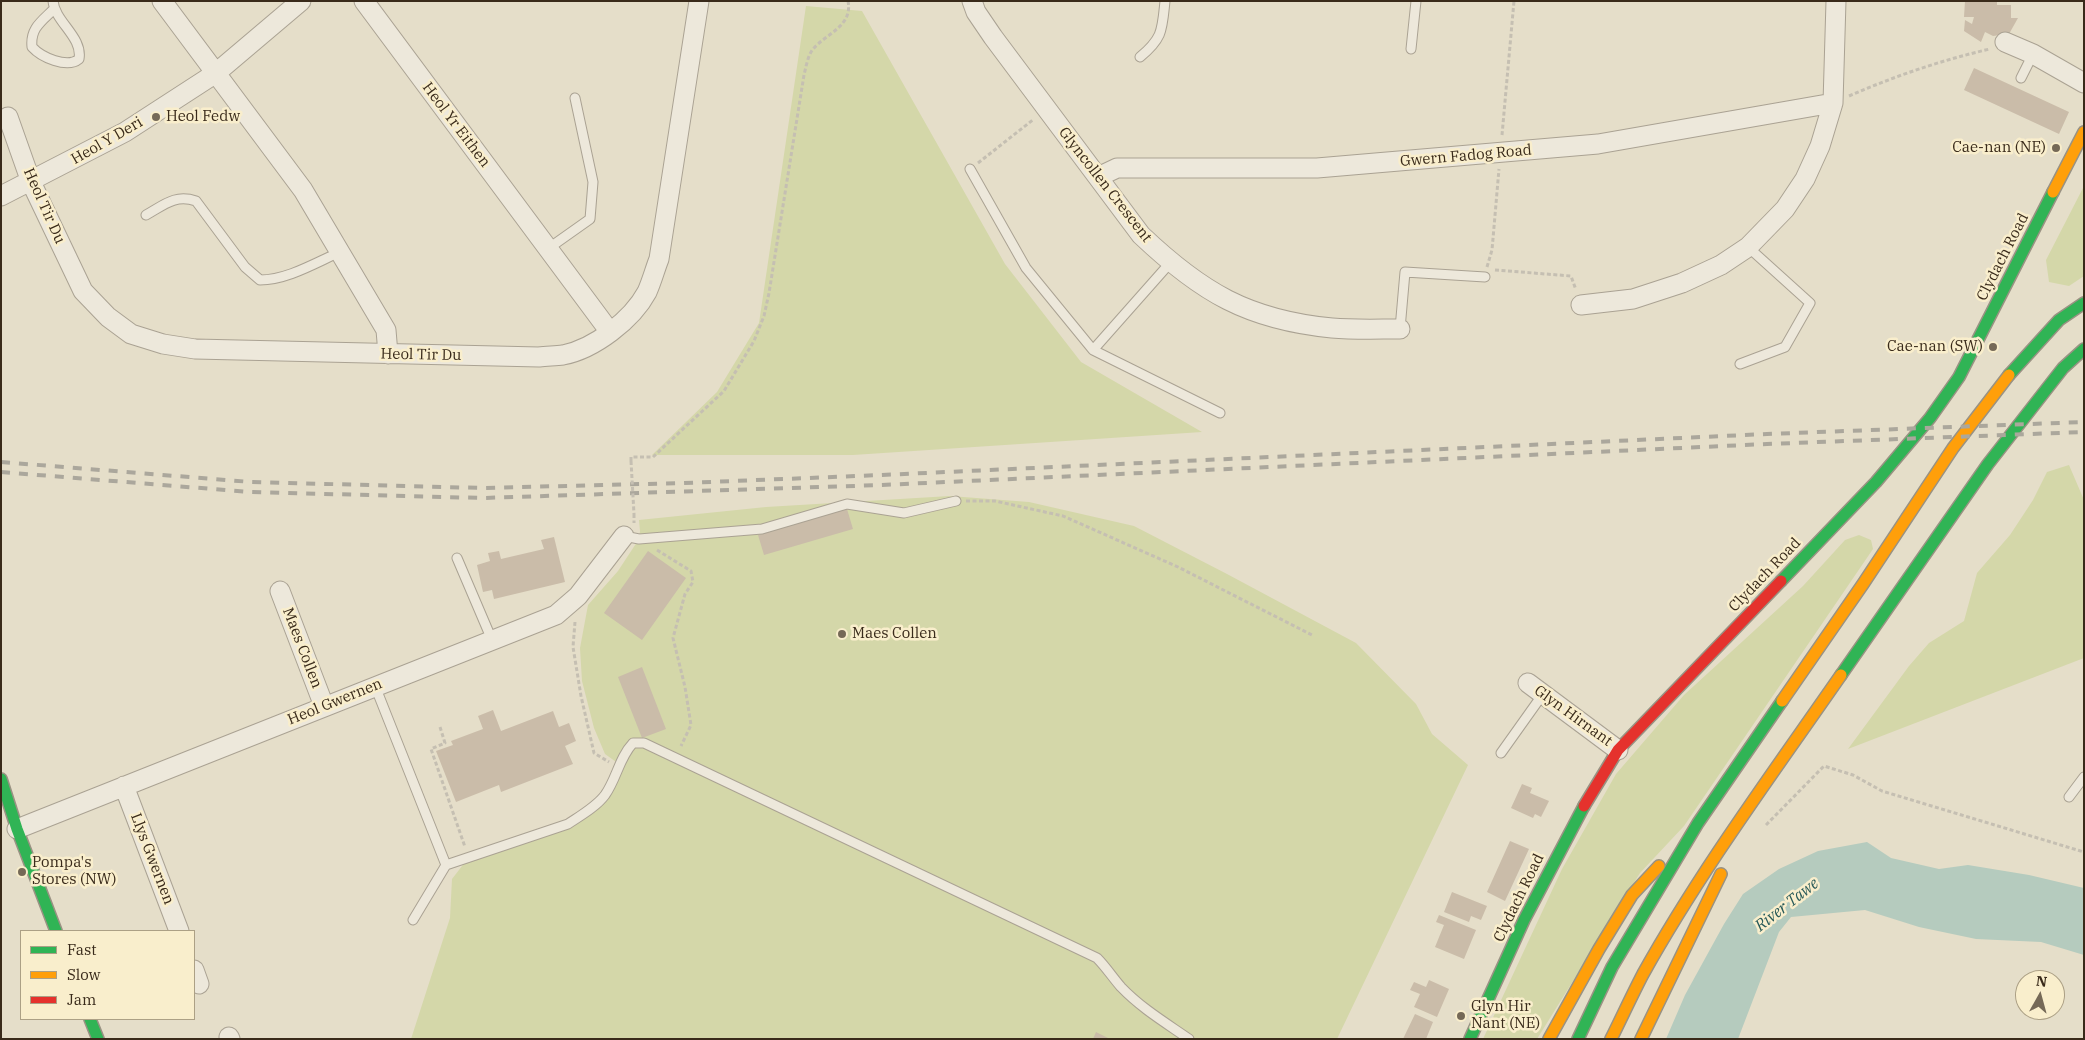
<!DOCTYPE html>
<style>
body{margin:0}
#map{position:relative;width:2085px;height:1040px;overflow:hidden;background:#e5dec9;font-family:"IBM Plex Serif",serif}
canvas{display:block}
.frame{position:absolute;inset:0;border:2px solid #392a1a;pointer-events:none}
.legend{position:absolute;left:20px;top:930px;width:175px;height:90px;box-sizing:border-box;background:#f9eecc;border:1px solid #aca085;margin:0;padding:6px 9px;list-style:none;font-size:15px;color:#392a1a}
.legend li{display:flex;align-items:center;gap:10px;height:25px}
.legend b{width:25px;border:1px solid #aca085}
.north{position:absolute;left:2015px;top:970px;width:50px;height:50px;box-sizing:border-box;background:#f9eecc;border:1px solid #aca085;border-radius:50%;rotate:7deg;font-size:14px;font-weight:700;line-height:20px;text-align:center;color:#392a1a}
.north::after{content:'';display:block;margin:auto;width:18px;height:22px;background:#756957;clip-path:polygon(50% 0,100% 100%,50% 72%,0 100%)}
</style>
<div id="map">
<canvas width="2085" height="1040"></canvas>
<div class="frame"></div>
<ul class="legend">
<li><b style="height:6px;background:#30b455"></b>Fast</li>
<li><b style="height:6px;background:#ff9f0a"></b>Slow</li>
<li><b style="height:6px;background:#e5322d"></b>Jam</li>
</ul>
<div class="north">N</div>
</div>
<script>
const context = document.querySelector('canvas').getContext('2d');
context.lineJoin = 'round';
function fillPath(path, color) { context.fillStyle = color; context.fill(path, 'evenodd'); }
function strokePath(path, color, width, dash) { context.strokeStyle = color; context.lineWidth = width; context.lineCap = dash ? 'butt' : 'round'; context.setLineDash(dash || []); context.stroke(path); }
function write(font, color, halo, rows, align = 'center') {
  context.font = font + ' "IBM Plex Serif",serif'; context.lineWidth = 5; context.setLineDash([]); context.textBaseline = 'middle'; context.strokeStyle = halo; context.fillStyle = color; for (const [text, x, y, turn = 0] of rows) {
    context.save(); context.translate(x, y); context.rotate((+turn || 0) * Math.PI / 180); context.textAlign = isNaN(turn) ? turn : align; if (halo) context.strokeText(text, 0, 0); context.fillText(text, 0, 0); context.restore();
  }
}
fillPath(new Path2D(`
 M806,6l56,5 143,253 76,98 121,70 -349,23h-201l65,-63 42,-69z
 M2084,186v90l-15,10 -20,-4 -3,-22z
 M2069,465l15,35v158l-236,91 61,-83 20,-23 35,-22 13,-48 33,-38 23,-35 14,-28z
 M950,496l79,6 105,24 93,48 129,69 60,61 16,30 36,31 -131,274h-926l39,-121 2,-39 17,-22 99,-33 37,-29 14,-31 -14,-10 -11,-26 -12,-47 -2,-33 8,-43 30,-34 21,-32 1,-8 -1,-11 127,-13z
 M1859,535l12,5 2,9 -189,277 -44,47 -103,166h-54l79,-170 54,-95 68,-79 119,-109 42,-46z`), '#d4d7a9');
fillPath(new Path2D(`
 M1867,842l24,16 48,11 29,-4 61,10 55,13v67l-43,-13 -65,-3 -57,-12 -54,-17 -74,7 -12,15 -41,107h-72l19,-44 39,-71 19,-30 36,-25 39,-18z`), '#b5cbbe');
fillPath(new Path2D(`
 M1965,1l32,1v3h14v13h7l-9,16 -16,2 -8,-4 -4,10 -17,-11 1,-11 7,4 2,-7h-10z
 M1974,68l95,44 -10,22 -95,-44z
 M847,509l6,20 -89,26 -6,-20z
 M554,537l11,45 -71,17 -2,-9 -9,2 -6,-27 13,-4 -2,-8 11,-2 2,8 43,-10 -3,-9z
 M648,551l38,27 -44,62 -38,-27z
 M642,667l24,62 -24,9 -24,-61z
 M493,710l8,21 52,-20 6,16 10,-4 7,18 -11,5 8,18 -72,28 -2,-7 -43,17 -20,-51 17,-6 -2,-4 32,-12 -5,-13z
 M1522,784l10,4 -2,5 19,8 -8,16 -6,-3 -2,4 -22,-10z
 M1510,841l19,8 -24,52 -18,-9z
 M1452,892l35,14 -6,14 -10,-4 -2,6 -25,-10z
 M1439,915l37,15 -12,29 -29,-12 9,-22 -8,-3z
 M1429,980l20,9 -12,28 -23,-10 6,-13 -10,-4 4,-8 12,5z
 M1415,1014l18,8 -7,17h-23z
 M1096,1032l14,7h-17z`), '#cabca9');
const lane = new Path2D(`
 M53,1c2,21 30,36 26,58 -12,10 -38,-2 -47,-12 -2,-19 10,-26 22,-38
 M1411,49l5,-48
 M1140,57c23,-19 22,-27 25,-56
 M2021,78l12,-24
 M970,169l56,99 67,82 127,63
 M146,215c18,-10 29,-21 50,-14l49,66 15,13c27,0 55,-17 80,-28
 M549,248l41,-29 3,-37 -18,-84
 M1400,329l5,-57 80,5
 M1093,350l77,-87
 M1740,364l45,-17 25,-44 -62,-56
 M624,536l15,3 123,-10 85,-25 57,9 52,-12
 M457,558l35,82
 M375,686l71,179 122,-41c12,-8 28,-17 37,-29 12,-17 14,-37 28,-52h11l453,215c9,9 16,20 24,29 20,21 45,36 68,52
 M1501,753l42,-59
 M2069,797l15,-20
 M413,920l33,-55`);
const street = new Path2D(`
 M162,1l141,189 83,140 2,24
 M364,1l246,331
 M972,1l4,11 17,25 148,198c60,57 107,85 191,93 22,2 46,1 68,1
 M2005,42l28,12 51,29
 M8,117l23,65 52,109 25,26 23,17 32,10 32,5 344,8c8,-1 16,-1 24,-2 31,-6 69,-35 84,-63 5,-11 8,-23 12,-33l40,-258
 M1098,177l19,-9h200l281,-24 235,-41
 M1,196l124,-64 91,-59 85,-72
 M1581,305l52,-6 49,-16 39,-18 27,-18 37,-38 20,-30 15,-33 13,-43 3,-102
 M280,591l44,115
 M1528,683l90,67
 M124,786l55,145
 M17,829l539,-214 22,-19 46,-60
 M194,970l5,14
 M229,1037l1,2`);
const fast = new Path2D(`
 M2009,375l50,-55 25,-17
 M1781,581l95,-99 54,-64 29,-41 94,-185
 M1841,675l147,-211 75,-96 21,-19
 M1,779l16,50 39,102
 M90,1019l8,20
 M1470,1039l54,-119 60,-114
 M1578,1039l34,-72 86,-144 84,-122`);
const slow = new Path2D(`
 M2053,192l31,-60
 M1782,701l81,-117 90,-136 56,-73
 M1549,1039l50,-90 33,-54 27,-29
 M1611,1039c11,-22 21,-44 32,-65 58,-104 130,-201 198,-299
 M1641,1039l80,-165`);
const jam = new Path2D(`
 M1584,806l34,-56 163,-169`);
strokePath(lane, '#aaa293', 11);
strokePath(street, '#aaa293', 21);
strokePath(fast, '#999283', 14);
strokePath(slow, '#999283', 14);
strokePath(jam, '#999283', 14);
strokePath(new Path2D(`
 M1849,96c46,-20 93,-36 141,-47
 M1502,135l12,-134
 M978,163l56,-44
 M1487,267l5,-17 7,-81
 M1495,270l76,6 5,14
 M631,461v-4h22l71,-66 30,-50 10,-25 5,-23 35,-218c2,-8 4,-20 9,-26 14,-16 40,-23 35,-48
 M966,501h29l68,15 115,51 134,68
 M634,514v9
 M657,550l34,21 2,11 -8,12 -12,44 12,49 6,38 -10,21
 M575,622l-2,25 8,49 13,57 15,9
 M440,727l5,16 -14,6 34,98
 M1766,825l58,-59 29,9 29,16 202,61`), '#c5bfb2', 3, [4, 2.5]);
strokePath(lane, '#ede8db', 9);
strokePath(street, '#ede8db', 19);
strokePath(fast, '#30b455', 11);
strokePath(slow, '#ff9f0a', 11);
strokePath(jam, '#e5322d', 11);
strokePath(new Path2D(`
 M1,462l250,20 232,6 201,-5 198,-8 885,-41 317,-12
 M1,472l249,20 233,6 399,-13 885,-41 317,-12`), '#aba79c', 4, [9, 9]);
strokePath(new Path2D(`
 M631,461l3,53`), '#c5bfb2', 3, [4, 2.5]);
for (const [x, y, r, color] of [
 [156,117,5,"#756957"],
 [2056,148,5,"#756957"],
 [1993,347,5,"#756957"],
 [842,634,5,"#756957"],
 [22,872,5,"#756957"],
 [1461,1016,5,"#756957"]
]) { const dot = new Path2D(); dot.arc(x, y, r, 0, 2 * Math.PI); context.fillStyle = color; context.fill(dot); strokePath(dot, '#f9eecc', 2); }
write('15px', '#392a1a', '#f9eecc', [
 ["Heol Fedw",166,117],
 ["Cae-nan (NE)",2046,148,"right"],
 ["Cae-nan (SW)",1983,347,"right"],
 ["Maes Collen",852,634],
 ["Pompa's",32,863],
 ["Stores (NW)",32,880],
 ["Glyn Hir",1471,1007],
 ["Nant (NE)",1471,1024]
], 'left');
write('15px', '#392a1a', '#f9eecc', [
 ["Heol Yr Eithen",456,125,53],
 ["Heol Y Deri",107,141,-30],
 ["Gwern Fadog Road",1466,156,-5],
 ["Glyncollen Crescent",1105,185,52],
 ["Heol Tir Du",44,206,66],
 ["Clydach Road",2003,257,-63],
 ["Heol Tir Du",421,355,1],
 ["Clydach Road",1765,575,-46],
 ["Maes Collen",302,648,69],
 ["Heol Gwernen",335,702,-22],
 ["Glyn Hirnant",1573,716,36],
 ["Llys Gwernen",152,859,69],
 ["Clydach Road",1519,898,-64]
]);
write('italic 16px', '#285a59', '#f9eecc', [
 ["River Tawe",1787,905,-38]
]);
</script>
